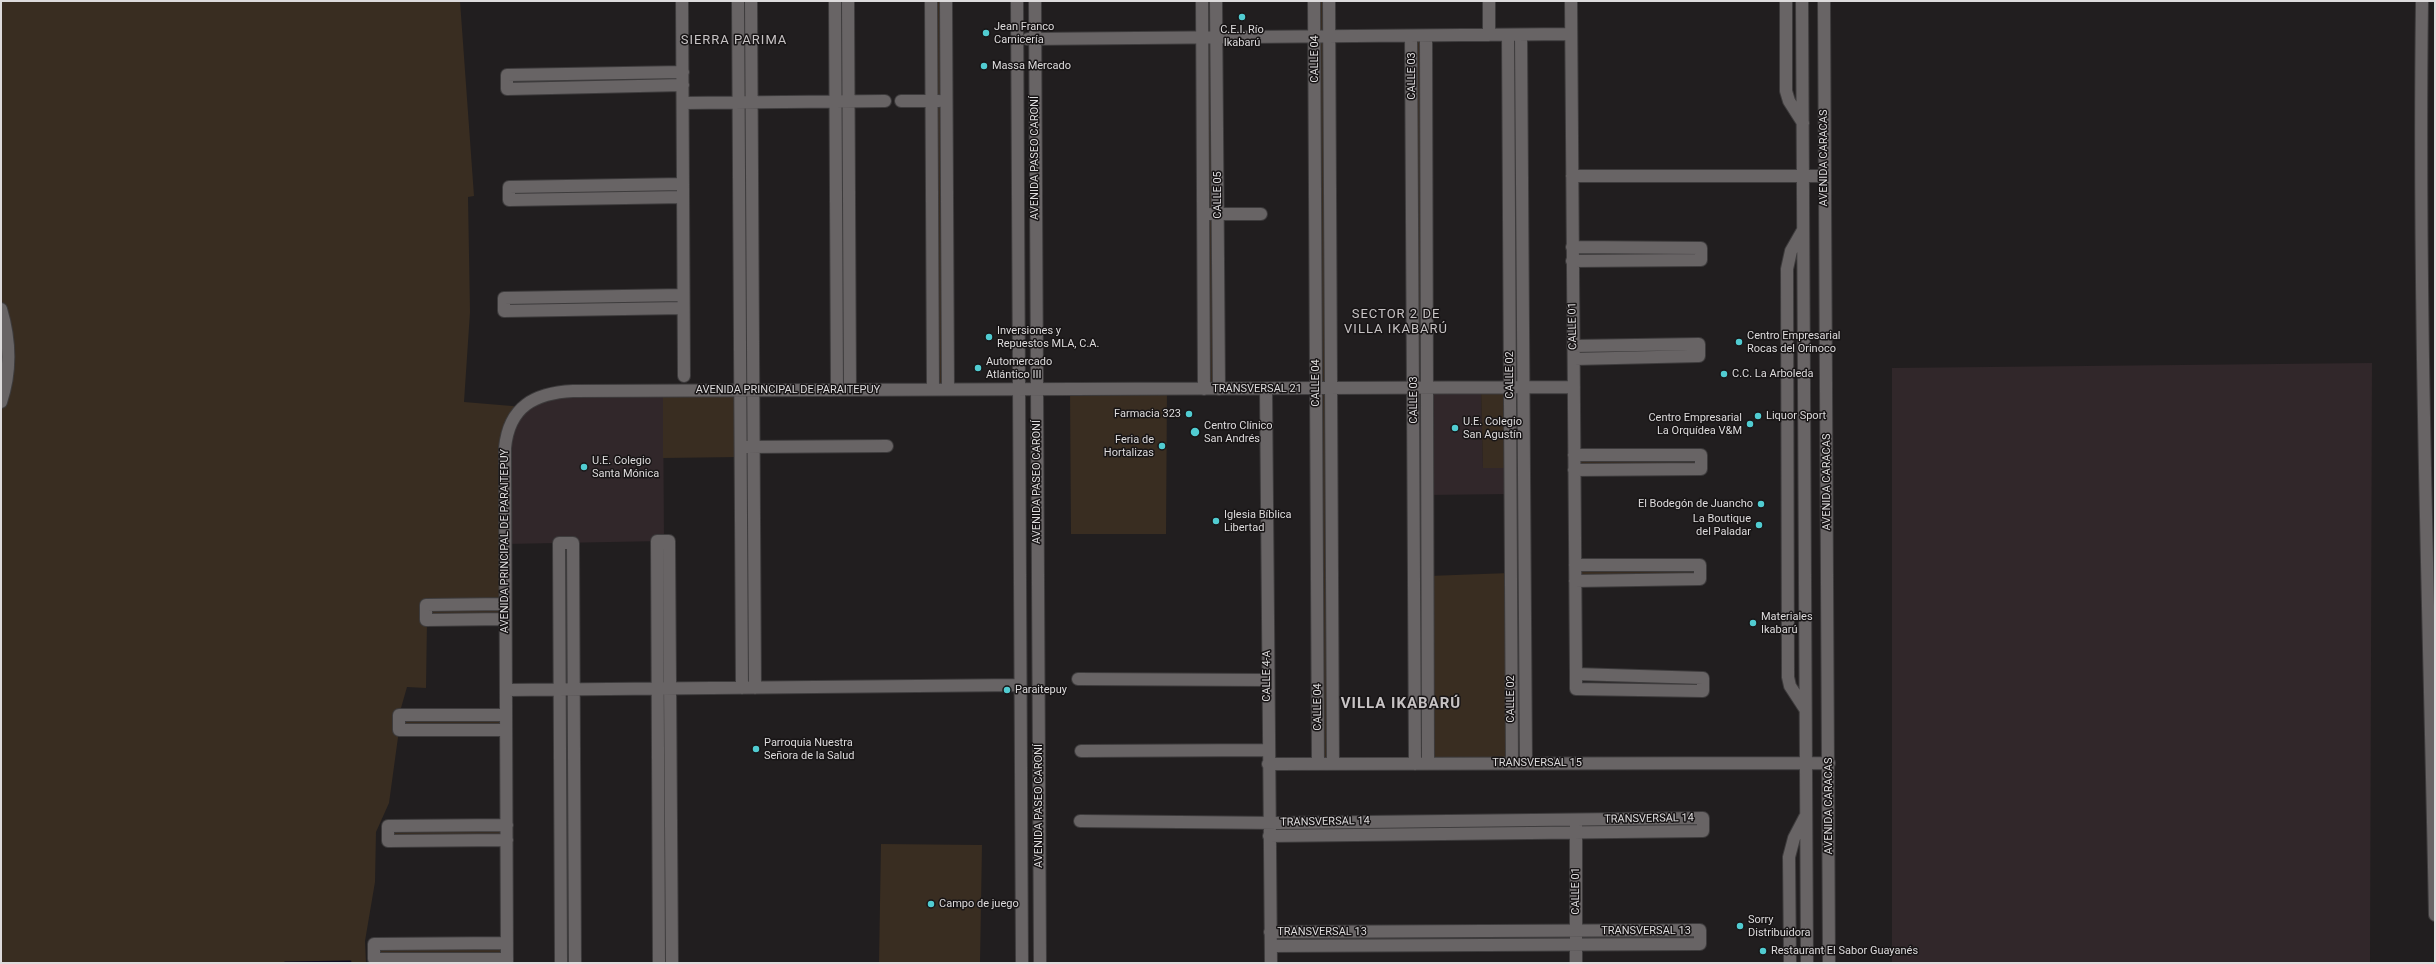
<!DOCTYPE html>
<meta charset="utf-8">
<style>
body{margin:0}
#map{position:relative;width:2436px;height:964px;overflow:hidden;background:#211e1f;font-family:Roboto,sans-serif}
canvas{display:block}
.frame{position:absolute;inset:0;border:2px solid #dddbdc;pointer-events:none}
</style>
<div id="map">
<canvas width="2436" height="964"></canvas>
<div class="frame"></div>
</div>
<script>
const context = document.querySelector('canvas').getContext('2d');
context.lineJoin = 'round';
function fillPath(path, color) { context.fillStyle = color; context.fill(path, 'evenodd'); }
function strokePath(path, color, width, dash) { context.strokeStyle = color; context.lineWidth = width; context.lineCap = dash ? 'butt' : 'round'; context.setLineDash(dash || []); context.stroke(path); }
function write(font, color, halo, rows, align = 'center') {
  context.font = font + ' Roboto,sans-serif'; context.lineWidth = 3; context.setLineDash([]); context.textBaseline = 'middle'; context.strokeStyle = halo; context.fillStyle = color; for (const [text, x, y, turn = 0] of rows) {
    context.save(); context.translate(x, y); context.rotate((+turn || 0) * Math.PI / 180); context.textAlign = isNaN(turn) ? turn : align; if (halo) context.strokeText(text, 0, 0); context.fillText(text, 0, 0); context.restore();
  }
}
fillPath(new Path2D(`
 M2372,363l-2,600h-478v-595z
 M1428,388h53l2,80h27v26l-82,1z
 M663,391l1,150 -159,3 3,-114 30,-34z`), '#31272a');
fillPath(new Path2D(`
 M1,1h459l14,195 -6,1 2,115 -6,90 60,5 -16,23 -3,189 -78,1 -1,68 -19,-1 -8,28h107v15h-107l-10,73 -13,29 -1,50 -10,59 1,22h-365z
 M738,1h13l4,687h-13l-2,-231 -77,1v-67l77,-1z
 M931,1h15l2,388h-15z
 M1202,1h14l3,388h-15z
 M1314,1h15l4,763h-14z
 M1508,35h13l5,728h-112l-2,-727h14l2,540 82,-3v-105h-27l-2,-80h29z
 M1070,389h97l-1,145h-95z
 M1575,455h126v14l-126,1z
 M1575,565h125v14l-125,1z
 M497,825l10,15 -119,1v-15z
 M881,844l101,1 -2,118h-101z
 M374,944h124l9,15h-133z`), '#392d21');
strokePath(new Path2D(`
 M285,963l65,-1`), '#100a1e', 3);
const minor = new Path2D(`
 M682,1l2,375
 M738,1l4,687
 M751,1l4,687
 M835,1l2,389
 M848,1l2,389
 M931,1l2,388
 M946,1l2,388
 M1017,1l5,962
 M1035,1l5,962
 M1202,1l2,388
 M1216,1l3,388
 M1314,1l4,763
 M1329,1l4,763
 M1489,1v34
 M1571,1c1,224 3,448 5,673v15l127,2v-13l-127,-4
 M1786,1v90l3,10 14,22
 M1802,1l5,962
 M1824,1l5,962
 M2422,1c-4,305 7,609 13,914
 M1508,35l4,728
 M1521,35l5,728
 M1411,36l4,728
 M1426,36l2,727
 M1028,39l543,-5
 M683,72l-176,3v14l176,-4
 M901,101h38
 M683,103l202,-2
 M1572,176h252
 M683,184l-174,3v13l174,-3
 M1210,214h51
 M1803,230l-12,21 -4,18 1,408 2,9 15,23
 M1572,247l129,1v12l-129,1
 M683,295l-179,3v13l179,-3
 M1,309c9,30 10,63 0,93
 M1573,346l126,-2v12l-125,3
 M1266,389l5,574
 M745,447l142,-1
 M1574,455h127v14l-127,1
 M1575,565h125v14l-125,2
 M505,604l-79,1v15l79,-1
 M1078,679l190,1
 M506,690l514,-5
 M506,715h-107v15h107
 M1081,751l187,-1
 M1268,764l561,-1
 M1080,821l198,2 425,-5v13l-434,5
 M1576,824v139
 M507,825l-119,1v15l119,-1
 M1270,932l430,-2v14l-429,2
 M507,943l-133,1v15h133
 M507,963l-2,-515c4,-42 30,-55 68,-57l1001,-4
 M561,963l-2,-420h14l2,420
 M659,963l-2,-422h12l3,422
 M1790,963l-1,-106 5,-19 11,-21`);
strokePath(minor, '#3d3b3c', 14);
strokePath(minor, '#686465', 12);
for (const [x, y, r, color] of [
 [1242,17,4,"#51ccd1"],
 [986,33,4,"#51ccd1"],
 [984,66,4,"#51ccd1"],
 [989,337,4,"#51ccd1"],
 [1739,342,4,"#51ccd1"],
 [978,368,4,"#51ccd1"],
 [1724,374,4,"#51ccd1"],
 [1189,414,4,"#51ccd1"],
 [1758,416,4,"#51ccd1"],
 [1750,424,4,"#51ccd1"],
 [1455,428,4,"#51ccd1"],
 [1195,432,5,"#51ccd1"],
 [1162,446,4,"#51ccd1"],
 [584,467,4,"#51ccd1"],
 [1761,504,4,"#51ccd1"],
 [1216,521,4,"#51ccd1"],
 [1759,525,4,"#51ccd1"],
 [1753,623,4,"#51ccd1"],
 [1007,690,4,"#51ccd1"],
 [756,749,4,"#51ccd1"],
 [931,904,4,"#51ccd1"],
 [1740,926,4,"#51ccd1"],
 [1763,951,4,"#51ccd1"]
]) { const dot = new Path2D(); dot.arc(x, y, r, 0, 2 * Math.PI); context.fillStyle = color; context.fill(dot); strokePath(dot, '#181516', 1.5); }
write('11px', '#dddbdc', '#181516', [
 ["Jean Franco",994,27],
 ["Carnicería",994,40],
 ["C.E.I. Río",1242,30,"center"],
 ["Ikabarú",1242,43,"center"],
 ["Massa Mercado",992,66],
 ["Inversiones y",997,331],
 ["Repuestos MLA, C.A.",997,344],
 ["Centro Empresarial",1747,336],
 ["Rocas del Orinoco",1747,349],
 ["Automercado",986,362],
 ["Atlántico III",986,375],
 ["C.C. La Arboleda",1732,374],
 ["Farmacia 323",1181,414,"right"],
 ["Liquor Sport",1766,416],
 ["Centro Empresarial",1742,418,"right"],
 ["La Orquídea V&M",1742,431,"right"],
 ["U.E. Colegio",1463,422],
 ["San Agustín",1463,435],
 ["Centro Clínico",1204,426],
 ["San Andrés",1204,439],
 ["Feria de",1154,440,"right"],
 ["Hortalizas",1154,453,"right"],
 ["U.E. Colegio",592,461],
 ["Santa Mónica",592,474],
 ["El Bodegón de Juancho",1753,504,"right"],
 ["Iglesia Bíblica",1224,515],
 ["Libertad",1224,528],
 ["La Boutique",1751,519,"right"],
 ["del Paladar",1751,532,"right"],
 ["Materiales",1761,617],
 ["Ikabarú",1761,630],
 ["Paraitepuy",1015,690],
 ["Parroquia Nuestra",764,743],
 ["Señora de la Salud",764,756],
 ["Campo de juego",939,904],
 ["Sorry",1748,920],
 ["Distribuidora",1748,933],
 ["Restaurant El Sabor Guayanés",1771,951]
], 'left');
write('11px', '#dddbdc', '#181516', [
 ["CALLE 04",1315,59,-90],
 ["CALLE 03",1412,76,-90],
 ["AVENIDA PASEO CARONÍ",1035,158,-90],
 ["AVENIDA CARACAS",1824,158,-90],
 ["CALLE 05",1218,195,-90],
 ["CALLE 01",1573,326,-91],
 ["CALLE 02",1510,375,-90],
 ["CALLE 04",1316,383,-90],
 ["TRANSVERSAL 21",1257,389],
 ["AVENIDA PRINCIPAL DE PARAITEPUY",788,390],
 ["CALLE 03",1414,400,-90],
 ["AVENIDA PASEO CARONÍ",1037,482,-90],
 ["AVENIDA CARACAS",1827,482,-90],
 ["AVENIDA PRINCIPAL DE PARAITEPUY",505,541,-90],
 ["CALLE 4-A",1267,676,-90],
 ["CALLE 02",1511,699,-90],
 ["CALLE 04",1318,707,-90],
 ["TRANSVERSAL 15",1537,763],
 ["AVENIDA PASEO CARONÍ",1039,806,-90],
 ["AVENIDA CARACAS",1829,806,-90],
 ["TRANSVERSAL 14",1649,819,-1],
 ["TRANSVERSAL 14",1325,822,-1],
 ["CALLE 01",1576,891,-90],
 ["TRANSVERSAL 13",1646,931],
 ["TRANSVERSAL 13",1322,932]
]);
context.letterSpacing = '1px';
write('13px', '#c7c3c4', '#181516', [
 ["SIERRA PARIMA",734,41],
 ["SECTOR 2 DE",1396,315],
 ["VILLA IKABARÚ",1396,330]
]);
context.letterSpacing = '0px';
context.letterSpacing = '1px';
write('bold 15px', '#c7c3c4', '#181516', [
 ["VILLA IKABARÚ",1401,704]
]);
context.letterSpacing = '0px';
</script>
